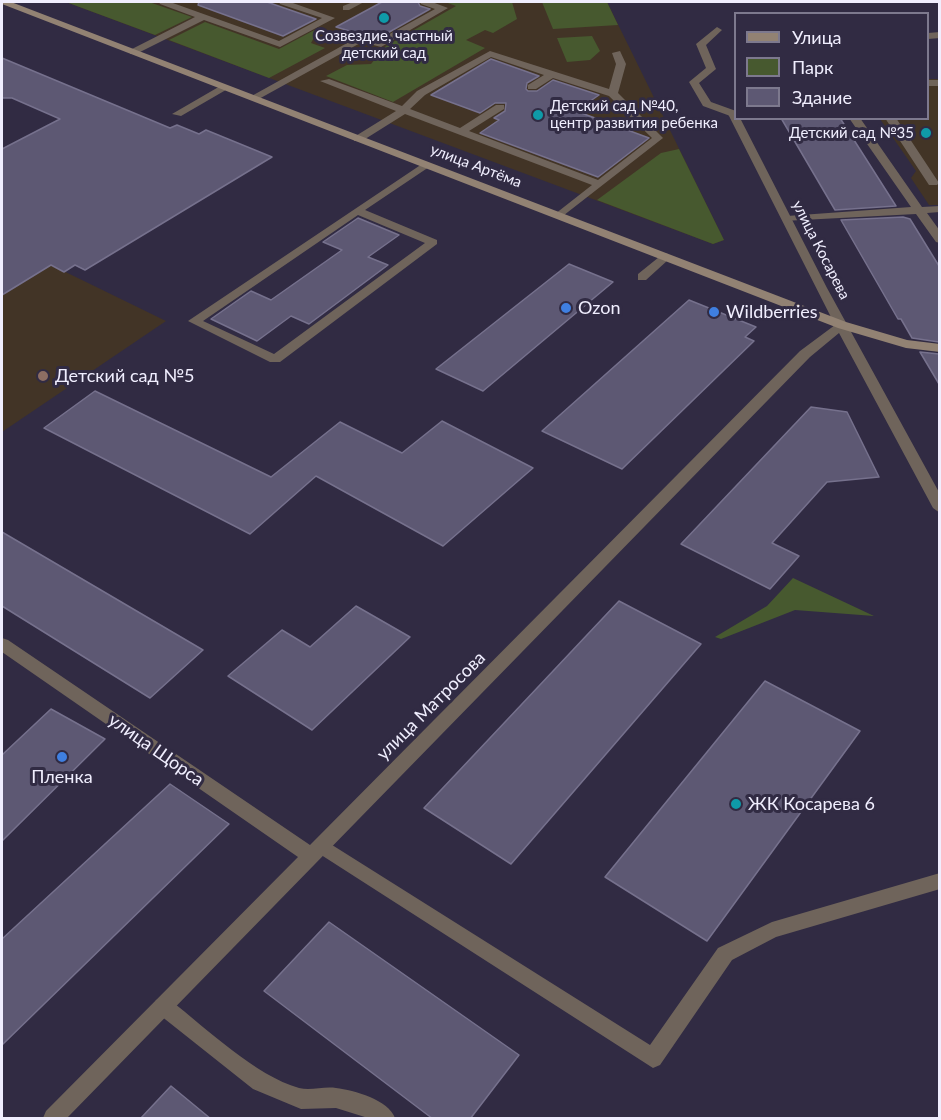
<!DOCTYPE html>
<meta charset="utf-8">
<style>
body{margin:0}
#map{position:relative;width:941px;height:1120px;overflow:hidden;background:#312b43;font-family:Lato,sans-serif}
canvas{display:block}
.frame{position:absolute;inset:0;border:3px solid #f0eefe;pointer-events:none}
.legend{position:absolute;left:734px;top:12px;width:195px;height:108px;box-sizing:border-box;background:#312b43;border:2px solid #7d798e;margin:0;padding:8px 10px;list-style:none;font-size:18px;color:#f0eefe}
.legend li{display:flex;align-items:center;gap:12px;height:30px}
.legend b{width:30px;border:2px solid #7d798e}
</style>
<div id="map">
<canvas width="941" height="1120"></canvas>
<div class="frame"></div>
<ul class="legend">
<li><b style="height:8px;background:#928273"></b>Улица</li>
<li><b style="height:16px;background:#47592f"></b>Парк</li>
<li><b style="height:16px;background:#5d5873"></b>Здание</li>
</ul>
</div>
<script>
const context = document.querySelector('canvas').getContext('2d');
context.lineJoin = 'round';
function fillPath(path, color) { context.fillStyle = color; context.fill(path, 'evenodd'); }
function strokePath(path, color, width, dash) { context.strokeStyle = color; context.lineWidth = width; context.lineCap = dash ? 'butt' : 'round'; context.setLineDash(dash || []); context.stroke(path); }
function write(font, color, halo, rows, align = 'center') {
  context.font = font + ' Lato,sans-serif'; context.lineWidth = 6; context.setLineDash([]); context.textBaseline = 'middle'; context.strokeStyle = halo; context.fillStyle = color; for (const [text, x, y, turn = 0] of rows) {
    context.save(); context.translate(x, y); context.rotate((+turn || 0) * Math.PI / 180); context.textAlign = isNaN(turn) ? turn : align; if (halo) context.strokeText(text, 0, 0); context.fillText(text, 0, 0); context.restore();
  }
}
fillPath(new Path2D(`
 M66,2h541l117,238 -11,4z
 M928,79h11v126h-10l-18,-27 5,-7 -36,-52 48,-1z
 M2,241l164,80 -164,111z`), '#423426');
fillPath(new Path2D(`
 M66,2h83l43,15 -37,18z
 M445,2h67l5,17 -24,14 -8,-3 -19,10 19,8 -92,54 -67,-26 21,-11 24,-1 15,-18 70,-40z
 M542,2h65l11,23 -65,4z
 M205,22l74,27 41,-22 -9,16 14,5 -56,30 -100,-38z
 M592,36l8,15 -10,9 -23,2 -10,-24z
 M679,149l45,91 -11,4 -116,-44 64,-47z
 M793,578l81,38 -79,-6 -74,29 -6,-2 52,-31z`), '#47592f');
const building = new Path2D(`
 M199,2h68l49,17 -33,17 -85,-31z
 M382,2h36l2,4 10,3 -53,30 -41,-12z
 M2,58l168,70 7,-3 22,9 7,-4 66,27 -187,113 -10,-5 -11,7 -13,-7 -49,30v-146l58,-30 -48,-21h-10z
 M491,59l48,17 -12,7 -1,6 2,2h9l16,-11 46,15 -23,16 73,27 -51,39 -118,-44 19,-13 -5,-2 11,-7 1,-8h-11l-15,10 -49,-18z
 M781,118h59l56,88 -61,4z
 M903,217l7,2 29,47v76l-27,-4 -11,-19h-3l-57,-99z
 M358,218l41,17 -31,22 20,8 -79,59 -18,-8 -34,25 -46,-22 40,-28 20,9 71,-50 -19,-8z
 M569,264l44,18 -130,109 -47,-22z
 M689,300l67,27 -11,10 9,4 -132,128 -80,-38z
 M920,352l19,2v30z
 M95,391l176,86 69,-55 62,31 40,-32 91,47 -90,78 -127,-70 -66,58 -206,-106z
 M811,407l36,5 32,65 -52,5 -55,61 27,13 -29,33 -89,-45z
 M2,532l201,118 -53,48 -148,-92z
 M619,601l82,43 -190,220 -87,-56z
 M356,606l54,31 -98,93 -84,-54 54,-46 28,17z
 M765,681l95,50 -153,210 -102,-64z
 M51,709l54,30 -103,102v-86z
 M170,784l59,40 -227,221v-106z
 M329,922l190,133 -49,64h-37l-169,-128z
 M171,1086l40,33h-71z`);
fillPath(building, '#5d5873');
strokePath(building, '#76718d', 1.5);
fillPath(new Path2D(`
 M159,2h11l109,39 43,-23 -42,-14 -1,-2h11l45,16 -55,29 -76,-27 -68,34h-6v-4l65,-33 -35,-13z
 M353,2h11l-15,8h-6v-4z
 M420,2h12l16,6 -67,39 -19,-5 -105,58 -9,-2 110,-61 19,4 58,-32 -14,-5z
 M717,27l5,3 -16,15 10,24 -17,14 12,19 25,9v5l-3,1 -30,-11 -14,-24 17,-14 -10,-24z
 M940,32v6l-12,1v-6z
 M490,51l119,38 7,-25 -4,-11 8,-2 6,13 -8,29 45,45 -104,81 -6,-3 2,-2 37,-29 -187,-71 -43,27h-8v-4l42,-26 -76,-30 9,-2 73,27 15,-15zM491,57l53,18 -16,10v4h8l17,-11 56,18 43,42 -54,42 -129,-49 35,-22v-4h-8l-36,23 -50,-19 15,-14z
 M928,80h12v6h-12z
 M222,85l9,2 -50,29 -9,-2z
 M849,118h11l62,89 18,-1v6l-13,1 13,18v12l-4,-1 -20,-28 -133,7v-4l4,-1 124,-9z
 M885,118h11l43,65 -2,2h-8z
 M425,162l4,1v4l-64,43 72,30v4l-157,118h-10l-82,-41zM358,215l67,28 -151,111 -71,-33z
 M664,253l4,1v6l-22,20h-8v-6z
 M321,838l329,207 68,-97 54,-26 168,-49v16l-164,48 -44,23 -72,105 -7,3 -338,-217 -3,-5 3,-5z
 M163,997l7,3c36,28 86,76 129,88 12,3 25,-2 37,0 18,2 53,12 59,30h-27l-32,-10 -35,1 -48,-20 -97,-77 -3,-6 3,-6z`), '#6f645b');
fillPath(new Path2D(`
 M729,112h7v6h4l87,170 113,206v19l-7,-5 -94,-175 -29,24 -743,761h-24l3,-7 252,-254 -296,-205v-14l6,2 302,205 490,-494 35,-26 -107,-211z`), '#6f645b');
fillPath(new Path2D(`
 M2,2h9l835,320 61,18 33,4v8l-34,-4 -68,-20 -836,-324z`), '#928273');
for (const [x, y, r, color] of [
 [384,18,6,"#0f9aa8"],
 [538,115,6,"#0f9aa8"],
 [926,133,6,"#0f9aa8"],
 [566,308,6,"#3f7fe0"],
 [714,312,6,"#3f7fe0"],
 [43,376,6,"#8d6e63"],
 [62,757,6,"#3f7fe0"],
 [736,804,6,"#0f9aa8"]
]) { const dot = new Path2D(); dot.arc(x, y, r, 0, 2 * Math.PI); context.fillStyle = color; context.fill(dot); strokePath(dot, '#312b43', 2); }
write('15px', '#f0eefe', '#312b43', [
 ["Созвездие, частный",384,36],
 ["детский сад",384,53],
 ["Детский сад №40,",550,106,"left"],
 ["центр развития ребенка",550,123,"left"],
 ["Детский сад №35",914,133,"right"]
]);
write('15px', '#f0eefe', '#312b43', [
 ["улица Артёма",476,166,21],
 ["улица Косарева",821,250,63]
]);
write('18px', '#f0eefe', '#312b43', [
 ["Ozon",578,308],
 ["Wildberries",726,312],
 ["Детский сад №5",55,376],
 ["Пленка",62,777,"center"],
 ["ЖК Косарева 6",748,804]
], 'left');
write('18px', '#f0eefe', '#312b43', [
 ["улица Матросова",431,706,-45],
 ["улица Щорса",156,750,35]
]);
</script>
